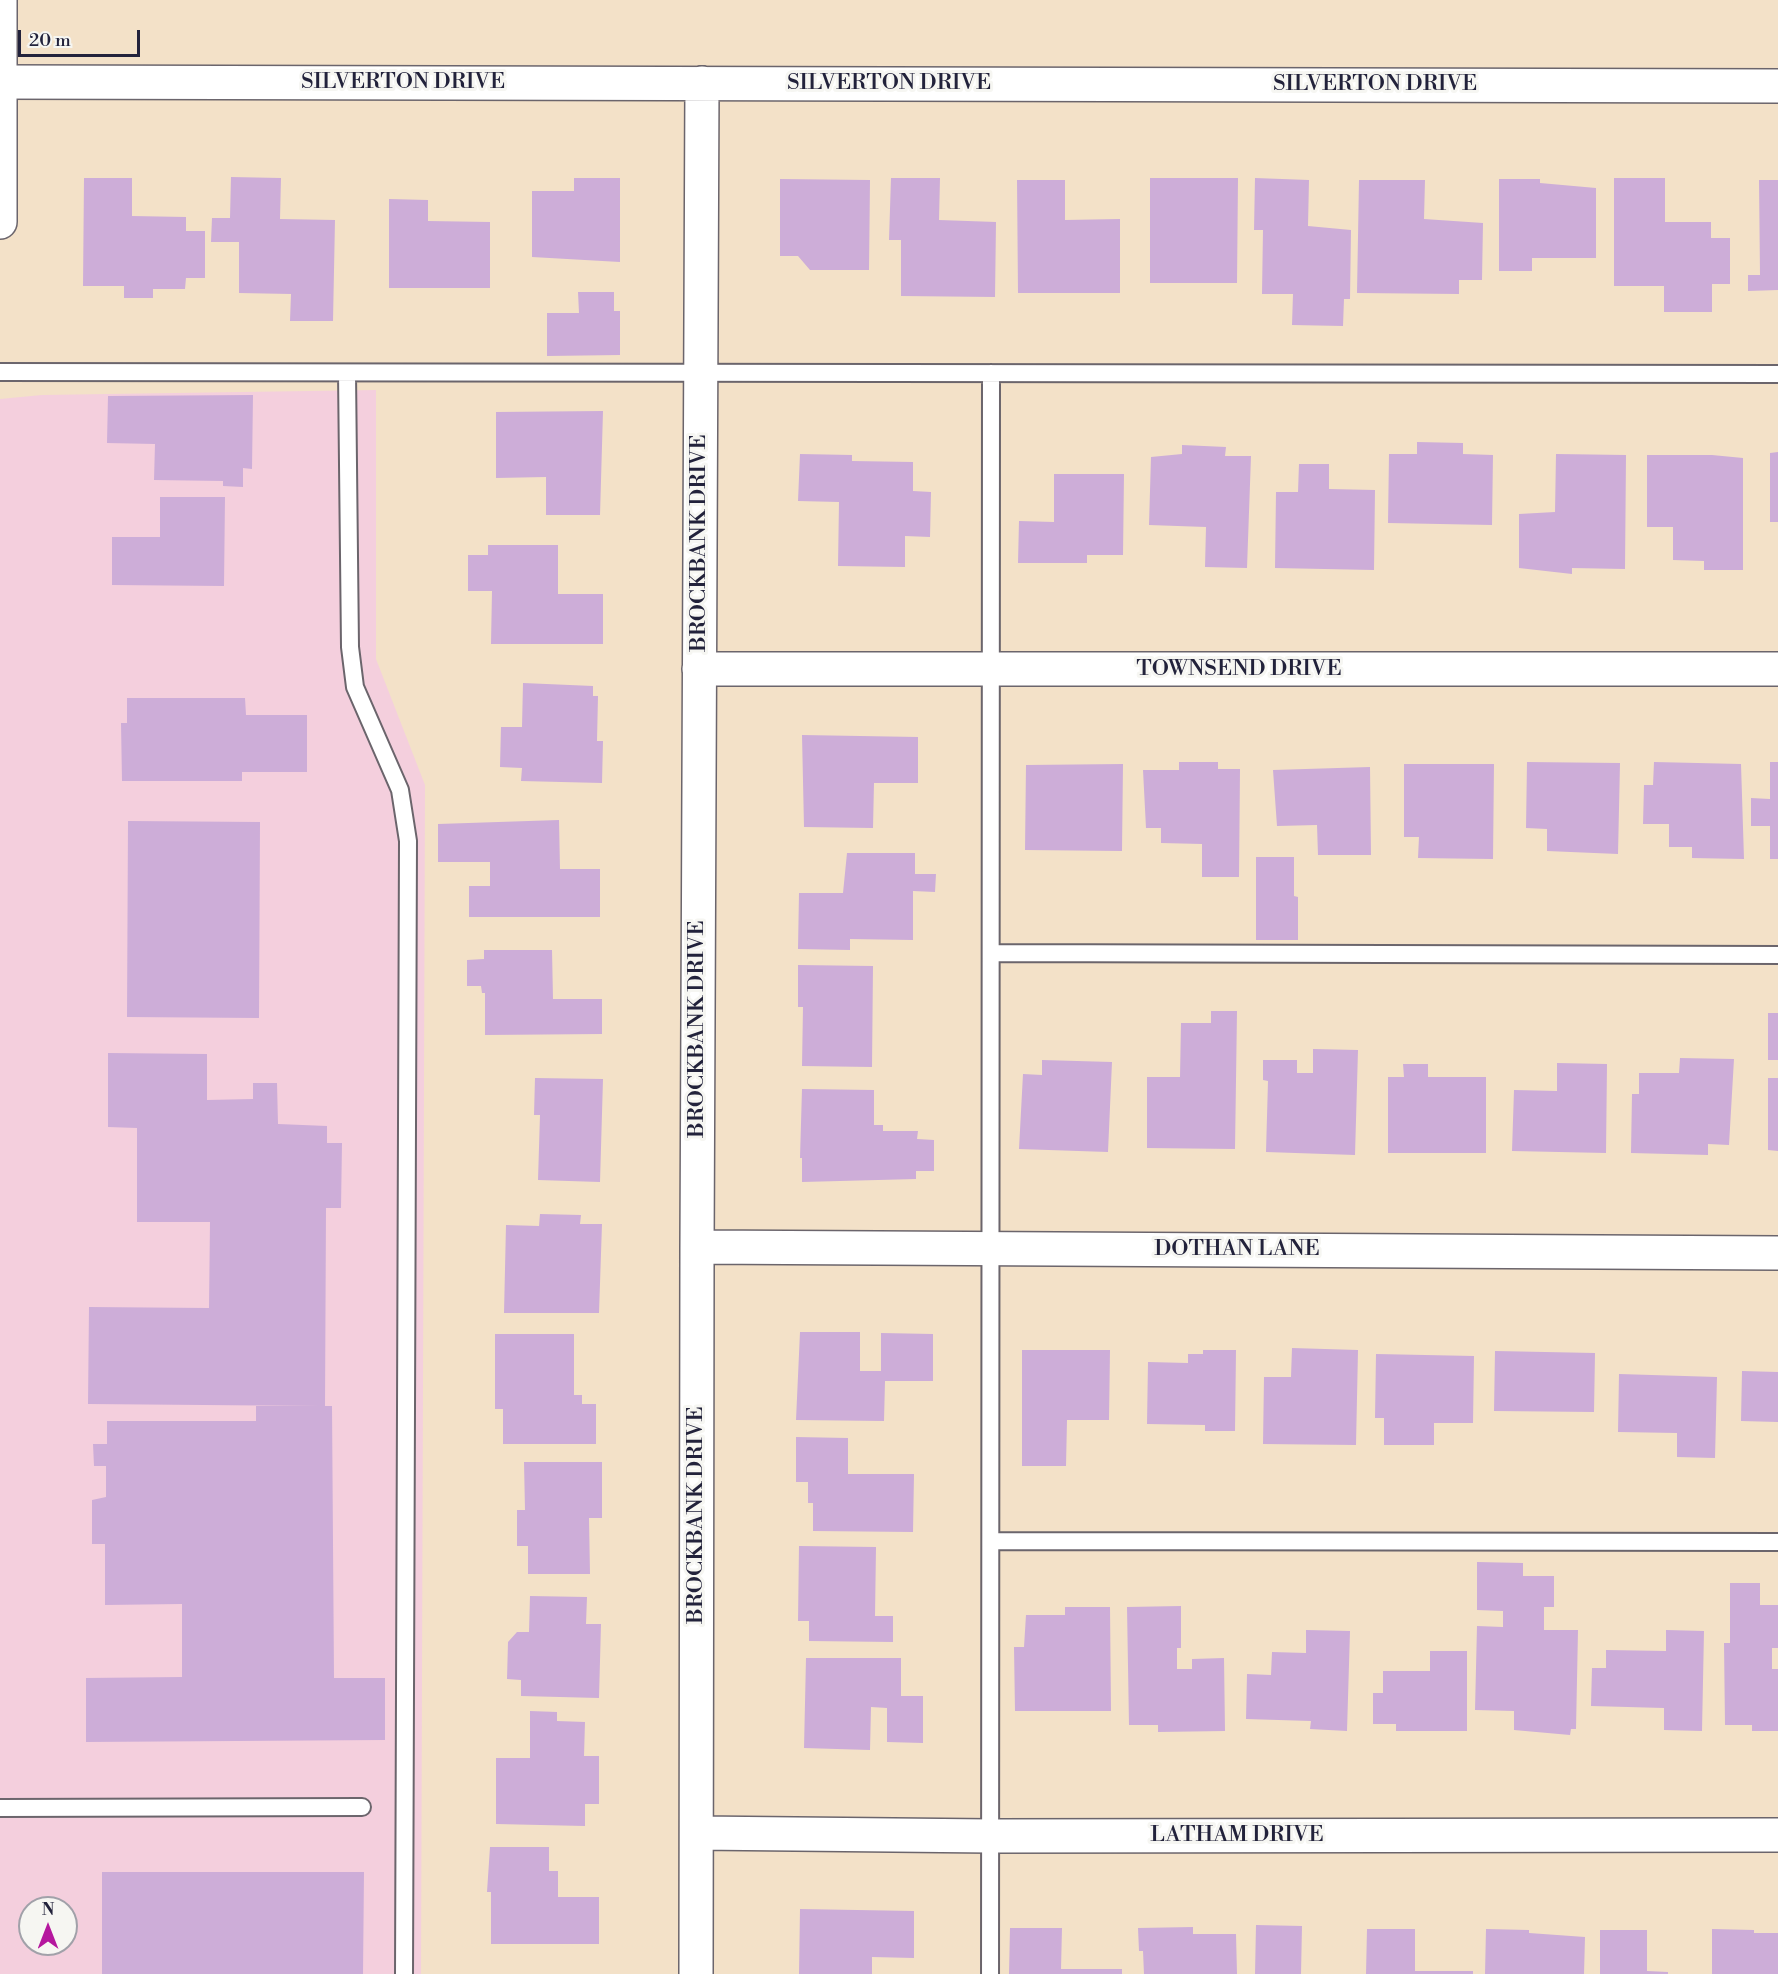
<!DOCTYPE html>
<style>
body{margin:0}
#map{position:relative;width:1778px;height:1974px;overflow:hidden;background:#f3e1c8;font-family:"Libre Bodoni",serif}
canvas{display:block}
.north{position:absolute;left:18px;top:1896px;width:60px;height:60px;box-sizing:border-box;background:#f6f6f2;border:2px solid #a1a1a9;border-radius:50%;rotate:0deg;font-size:16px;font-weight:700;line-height:24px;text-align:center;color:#22223b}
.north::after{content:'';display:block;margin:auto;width:21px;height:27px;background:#b5179e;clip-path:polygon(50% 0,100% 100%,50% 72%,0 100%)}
.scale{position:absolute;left:18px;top:30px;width:122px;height:27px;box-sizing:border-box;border:3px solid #22223b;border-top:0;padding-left:8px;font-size:18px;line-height:21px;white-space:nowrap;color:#22223b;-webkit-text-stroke:4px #f6f6f2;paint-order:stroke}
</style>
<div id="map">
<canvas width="1778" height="1974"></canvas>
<div class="north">N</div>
<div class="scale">20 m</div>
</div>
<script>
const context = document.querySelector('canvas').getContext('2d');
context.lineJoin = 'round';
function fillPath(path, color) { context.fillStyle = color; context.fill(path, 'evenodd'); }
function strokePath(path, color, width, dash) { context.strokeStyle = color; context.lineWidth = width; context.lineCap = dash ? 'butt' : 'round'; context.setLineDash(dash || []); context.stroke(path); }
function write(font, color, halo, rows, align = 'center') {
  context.font = font + ' "Libre Bodoni",serif'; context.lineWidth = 6; context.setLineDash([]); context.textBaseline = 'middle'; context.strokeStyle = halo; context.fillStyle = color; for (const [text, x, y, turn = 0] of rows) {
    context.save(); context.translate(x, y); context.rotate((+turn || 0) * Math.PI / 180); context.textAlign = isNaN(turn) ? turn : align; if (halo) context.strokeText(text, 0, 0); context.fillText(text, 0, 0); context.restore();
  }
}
fillPath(new Path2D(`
 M376,390v269l49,126 -4,1189h-421v-1575l42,-4zM30,1908h36v36h-36z`), '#f4cfdd');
fillPath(new Path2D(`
 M231,177l50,1 -1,41 55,1 -2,101h-43l1,-27 -52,-1v-51h-28l1,-24h18z
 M84,178h48v38l54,1v14h19v47h-19l-1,11h-32v9h-29v-12h-41z
 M574,178h46v84l-88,-5v-66h42z
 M891,178h49l-1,42 57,2 -1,75 -94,-1v-56h-12z
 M1150,178h88l-1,105h-87z
 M1255,178l54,2 -1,46 43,4 -1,69h-6l-1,27 -51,-1 1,-31h-31l1,-64h-9z
 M1614,178h51v44h46v16h19v46h-18v28h-48v-26h-50z
 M780,179l90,1 -1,90h-59l-12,-14h-18z
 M1499,179h41v4l56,5v70h-64v13h-33z
 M1017,180h48v40l55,-1v74h-102z
 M1359,180h66l-1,39 59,4 -1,57h-23v14l-102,-1z
 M1759,180h19v110l-30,1v-16h12z
 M389,199l39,1v21l62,1v66h-101z
 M578,292h36v19h6v44l-73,1v-43h32z
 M253,395l-1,74 -9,-1v19l-20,-1v-5l-69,-1 1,-36 -48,-1 1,-47z
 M603,411l-3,104h-54v-38l-50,1v-66z
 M1417,442l46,1v11l30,1 -1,70 -104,-2 1,-69h28z
 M1182,445l44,2 -1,9h26l-4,112 -42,-1 1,-40 -57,-2 2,-68 31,-3z
 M1778,452v70h-8v-69z
 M800,454l52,1v6l61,1v29l18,1 -1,45 -25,-1v31l-67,-1 1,-64 -41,-1z
 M1556,454l70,1 -1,114 -53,-1v6l-53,-6v-54l36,-2z
 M1647,455h65l31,3v112h-39v-9l-31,-1v-33h-26z
 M1299,464h30v25l46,1 -1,80 -99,-2 1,-76h22z
 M1054,474h70l-1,81h-36v8h-69l1,-42 35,1z
 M160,497h65l-1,89 -112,-1v-48h48z
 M488,545h70v49h45v50h-112l1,-53h-24v-36h20z
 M523,683l70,3v10h5l-1,45h6l-1,42 -81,-2 1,-13 -22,-1 1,-40h21z
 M127,698h118l1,17h61v57h-65v9h-120l-1,-58h6z
 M802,735l116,2v46h-44l-1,45 -69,-1z
 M1179,762h39v7h22l-1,108h-37v-33l-41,-1v-15h-15l-3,-58h36z
 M1527,762l93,1 -2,91 -71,-3v-22l-21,-1z
 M1654,762l87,2 3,95 -52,-1v-11h-23v-23h-26l1,-39h9z
 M1770,762h8v97h-8v-33h-19v-28l19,1z
 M1123,764l-1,87 -97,-1 1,-85z
 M1404,764h90l-1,95 -75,-1 1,-21h-15z
 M1370,767l1,88h-53l-1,-30 -40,1 -4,-56z
 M559,820l1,49h40v48h-131v-31h21v-24h-52v-38z
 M128,821l132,1 -1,196 -132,-1z
 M847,853h68v21h21l-1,18 -22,-1v49l-63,-1v11l-52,-1 1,-56h44z
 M1256,857h38v39l4,1v43h-42z
 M484,950h68l1,49h49v35l-117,1v-42h-3l-1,-7h-14v-26l17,-1z
 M798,965l75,1 -1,101 -70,-1 1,-59h-5z
 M1211,1011h26l-2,138 -88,-1v-71h33l1,-54h30z
 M1768,1013h10v47h-10z
 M1313,1049l45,1 -3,105 -89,-3 2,-71 -5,-1v-20h34v13h16z
 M108,1053l99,1v46l46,-1v-16h24l1,41 49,2v17h15l-1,65h-15l-1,198h7l2,272h51v62l-299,2v-64l96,-1v-73l-77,1v-61h-13v-44l14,-3v-31h-12l-1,-22h14v-23h149v-15h64l-232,-2 1,-97 120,1 1,-86h-73v-94l-29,-1z
 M1680,1058l54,1 -5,86 -21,-1v11l-77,-2 1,-59h7v-21h40z
 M1042,1060l70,2 -4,90 -89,-3 4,-75 19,1z
 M1557,1063l50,1 -1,89 -94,-2 2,-61 43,1z
 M1403,1064h25v13h58v76h-98v-76h16z
 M535,1078l68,1 -3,103 -62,-2 2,-65h-6z
 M1768,1078h10v73l-10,-1z
 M802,1089l72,1v35h9v6h35l-1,8 17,1v31h-18v8l-114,3v-24h-2z
 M540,1214l41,1 -1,9h22l-3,89h-95l2,-88 33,1z
 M800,1332h60v39h21v-38l52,1v47h-48l-1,40 -88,-1z
 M495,1334h79v61h8v9h14v40h-93v-35h-8z
 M1292,1348l66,2 -2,95 -93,-1 1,-67h27z
 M1022,1350h88l-1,70h-42l-1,46h-44z
 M1203,1350h33l-1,81h-30v-6l-58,-1 1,-62 40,1v-9h15z
 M1495,1351l100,2 -1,59 -100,-1z
 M1376,1354l98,2 -1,67h-39v22h-50v-27h-9z
 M1742,1371l36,1v50l-37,-1z
 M1619,1374l98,3 -2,81 -38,-1v-24l-59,-1z
 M796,1437l52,1v36h66l-1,58 -100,-1v-28h-5v-21h-12z
 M524,1462h78v56h-13l1,56h-62v-28h-11v-36h8z
 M799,1546l77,1 -1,69h18v26l-84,-1v-20h-11z
 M1477,1562l46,1v13h31v31h-10v23h34l-2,99h-5l-1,6 -56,-5v-19l-39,-1 2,-84 26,1v-16l-26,-1z
 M1730,1583h30v22h18v43h-6v21h6v62h-26v-6h-27l-1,-82h6z
 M530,1596l57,1 -1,27h15l-2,74 -78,-2v-16l-14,-1 1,-37 9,-10h12z
 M1181,1606v42h-4v21h15v-10l32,-1 1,73 -67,1v-7h-29l-2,-118z
 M1065,1607h45l1,104h-96l-1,-64h10l2,-32h39z
 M1306,1630l44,1 -3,100 -37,-2 1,-8 -65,-2 1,-45 24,1 1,-23 34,1z
 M1666,1630l38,1 -2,100 -38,-1v-22l-73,-2 1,-38h14v-18l60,1z
 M1430,1651h37v80h-71v-7h-23v-31h10v-22h47z
 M806,1658h95v38h22v47l-36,-1v-34l-16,-1 -1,43 -66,-2z
 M530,1711l27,1v9l28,1 -1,34h15v48h-14v22l-89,-2v-66h34z
 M490,1847h59v24h9v26h41v47h-108v-52h-4z
 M102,1872h262l-1,102h-261z
 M800,1909l114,2v47l-42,-1v17h-73z
 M1256,1925l46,1 -1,48h-46z
 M1193,1927v7h43l1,40h-93l-1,-23h-4l-1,-23z
 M1010,1928h52l-1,41h61v5h-113z
 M1367,1929h48v42h58v3h-107z
 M1486,1929l43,1v3l56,4 -1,37h-99z
 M1712,1929l42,1v3h24v41h-66z
 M1600,1930h47v41l21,1v2h-68z`), '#cdadd8');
const lane = new Path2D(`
 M0,372l1778,2
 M347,373l3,274 5,40 45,103 8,51 -4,1133
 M991,953l787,2
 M991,1541l787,1
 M0,1808l362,-1
 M990,1974l1,-1601`);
const street = new Path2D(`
 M0,82l1778,4
 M699,669h1079
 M697,1247l1081,6
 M697,1833l294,3 787,-1
 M696,1974l1,-727 5,-1164`);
const secondary = new Path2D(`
 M0,222v-222`);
strokePath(lane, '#6b656c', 20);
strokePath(street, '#6b656c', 36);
strokePath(secondary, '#6b656c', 36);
strokePath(lane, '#fff', 16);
strokePath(street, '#fff', 33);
strokePath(secondary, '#fff', 33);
write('22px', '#22223b', '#f6f6f2', [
 ["SILVERTON DRIVE",403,83],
 ["SILVERTON DRIVE",889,84],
 ["SILVERTON DRIVE",1375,85],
 ["BROCKBANK DRIVE",700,543,-90],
 ["TOWNSEND DRIVE",1239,670],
 ["BROCKBANK DRIVE",698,1029,-90],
 ["DOTHAN LANE",1237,1250],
 ["BROCKBANK DRIVE",697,1515,-90],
 ["LATHAM DRIVE",1237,1836]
]);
</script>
